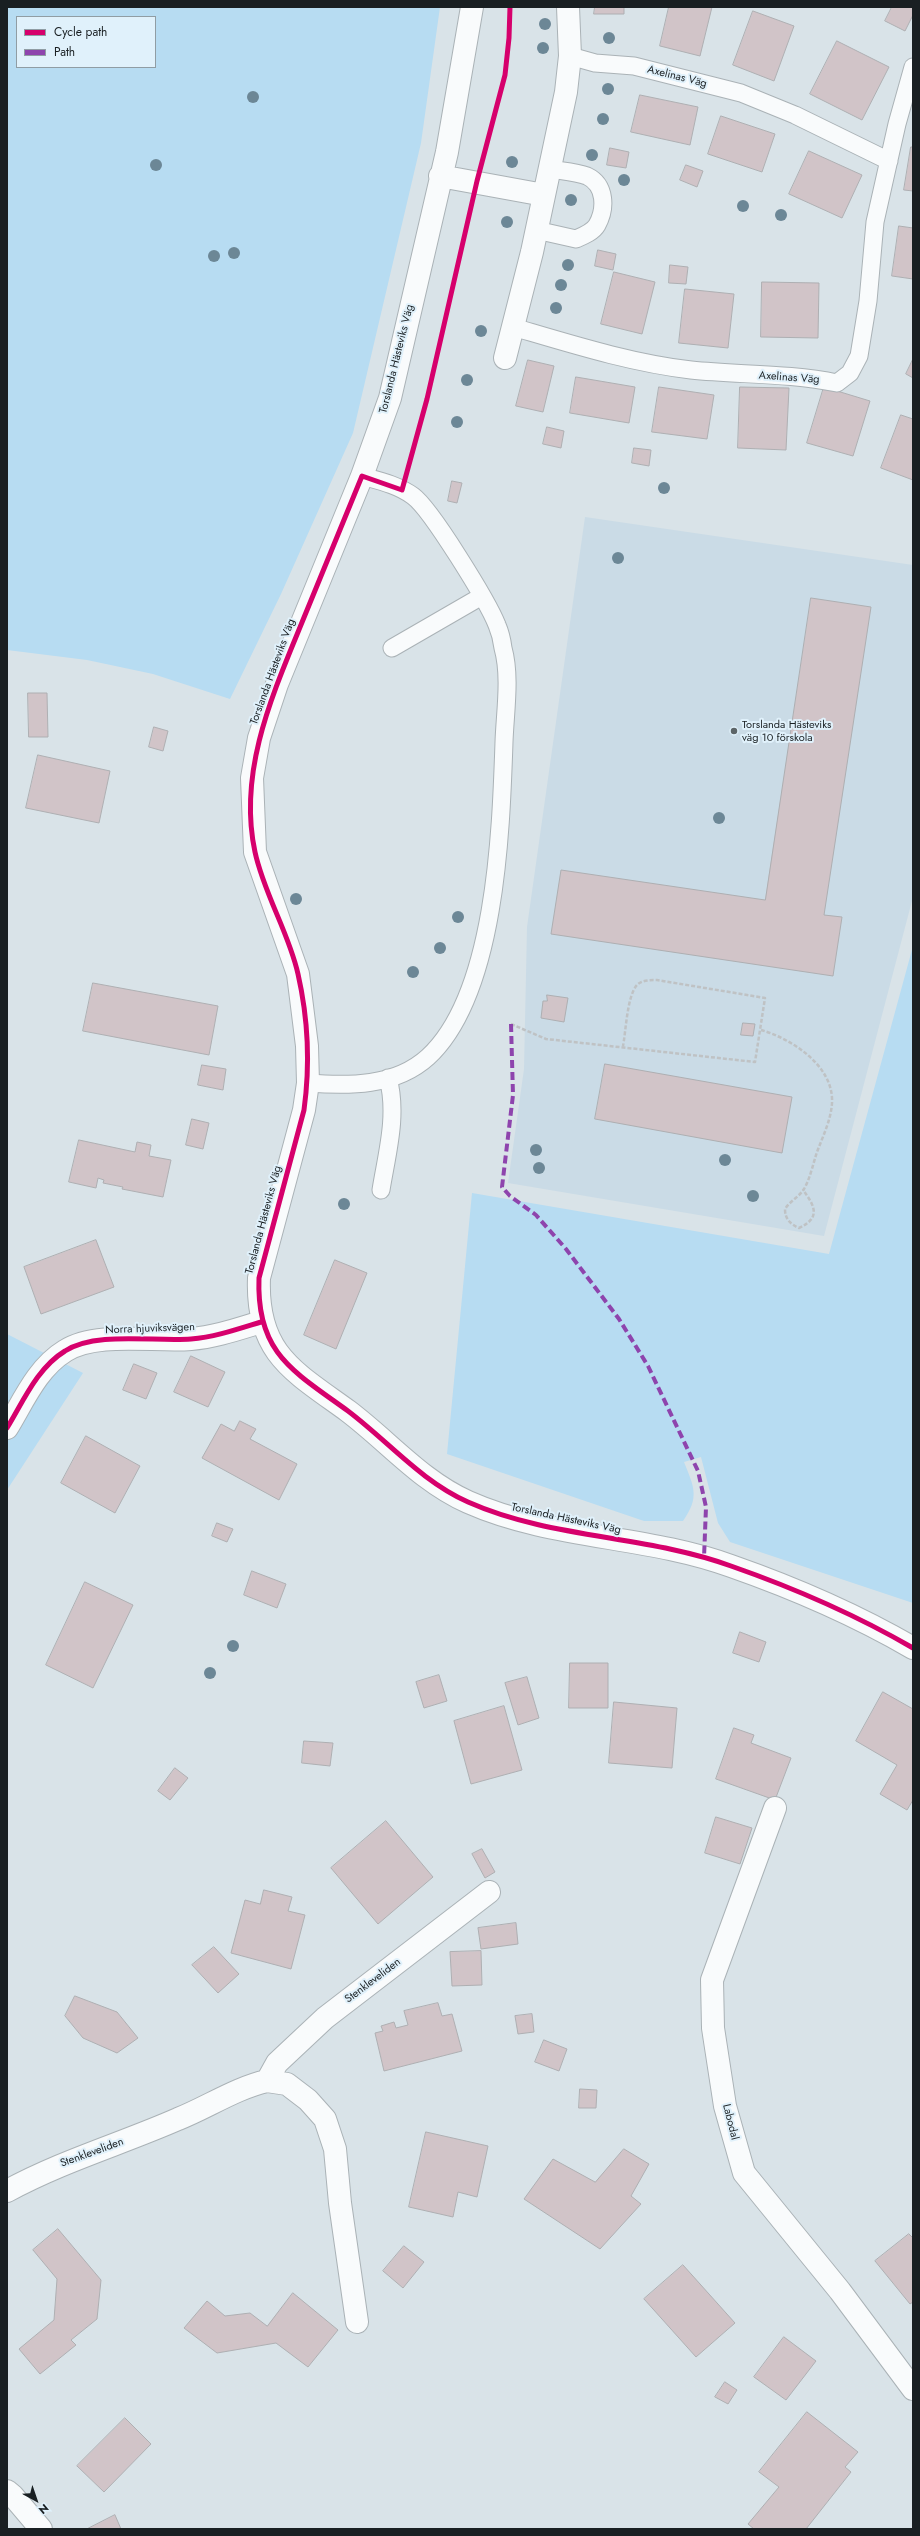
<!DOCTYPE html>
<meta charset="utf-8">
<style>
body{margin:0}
#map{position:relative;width:920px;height:2536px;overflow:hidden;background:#d9e3e8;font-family:Jost,sans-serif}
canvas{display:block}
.frame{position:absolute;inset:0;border:8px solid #191f22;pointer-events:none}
.legend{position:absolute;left:16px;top:16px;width:140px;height:52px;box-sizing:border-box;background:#e0f1fb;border:1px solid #909da4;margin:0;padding:5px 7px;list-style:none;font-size:12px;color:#191f22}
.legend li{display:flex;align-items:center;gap:8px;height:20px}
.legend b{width:20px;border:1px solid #909da4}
.north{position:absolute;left:16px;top:2480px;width:40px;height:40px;-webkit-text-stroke:3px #e0f1fb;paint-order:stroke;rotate:140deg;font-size:11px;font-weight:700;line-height:16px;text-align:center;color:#191f22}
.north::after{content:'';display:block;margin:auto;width:14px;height:18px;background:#191f22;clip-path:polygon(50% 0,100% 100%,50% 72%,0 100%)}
</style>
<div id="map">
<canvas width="920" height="2536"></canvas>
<div class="frame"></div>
<ul class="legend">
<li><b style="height:5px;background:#d6006c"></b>Cycle path</li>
<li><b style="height:5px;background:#8e44ad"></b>Path</li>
</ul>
<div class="north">N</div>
</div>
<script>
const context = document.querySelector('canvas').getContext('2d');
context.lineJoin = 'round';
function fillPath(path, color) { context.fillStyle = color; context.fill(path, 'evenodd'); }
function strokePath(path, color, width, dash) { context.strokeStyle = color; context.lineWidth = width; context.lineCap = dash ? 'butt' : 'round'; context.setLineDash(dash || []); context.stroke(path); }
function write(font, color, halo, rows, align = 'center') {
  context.font = font + ' Jost,sans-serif'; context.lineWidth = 4; context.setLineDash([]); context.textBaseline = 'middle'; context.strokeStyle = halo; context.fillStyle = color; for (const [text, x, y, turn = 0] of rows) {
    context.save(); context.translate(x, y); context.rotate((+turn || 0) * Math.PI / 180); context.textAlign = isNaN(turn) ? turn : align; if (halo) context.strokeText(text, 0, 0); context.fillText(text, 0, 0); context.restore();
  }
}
fillPath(new Path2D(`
 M585,517l328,48v332l-89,339 -316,-53 16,-114 3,-142z`), '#cadbe6');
fillPath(new Path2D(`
 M7,7h433l-19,136 -68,290 -72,161 -51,105 -77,-25 -66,-14 -80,-10zM17,17h138v50h-138z
 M913,946v657l-183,-61 -12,-19 -17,-66 -17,5c10,25 16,35 -1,59h-39l-197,-67 25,-261 357,61z
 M7,1334l76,39 -76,117z`), '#b7dcf2');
const building = new Path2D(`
 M595,7h29v7h-30z
 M669,7h43l-12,49 -40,-10z
 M892,7h21v8l-8,16 -20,-10z
 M753,11l41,15 -20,55 -41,-16z
 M837,41l52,26 -27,53 -52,-26z
 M640,95l58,12 -8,38 -59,-13z
 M721,116l54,18 -13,38 -54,-18z
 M911,147h2v44l-9,-1z
 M610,148l19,4 -3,16 -19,-3z
 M809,151l53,24 -20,43 -53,-24z
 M686,165l17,6 -6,16 -17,-7z
 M899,226l14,2v51l-21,-3z
 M598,250l18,4 -3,16 -18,-4z
 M670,265l18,2 -2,17 -17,-1z
 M614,272l41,10 -13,52 -41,-10z
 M762,282l57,1 -1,55 -57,-1z
 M685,289l49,5 -6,54 -49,-5z
 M913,359v19l-7,-4z
 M528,360l26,6 -11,46 -27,-6z
 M576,377l59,10 -6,36 -59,-10z
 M659,387l55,8 -7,44 -55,-7z
 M740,387l49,1 -3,62 -48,-2z
 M824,387l46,14 -17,55 -46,-13z
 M901,415l12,4v61l-32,-12z
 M547,427l17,4 -3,17 -18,-4z
 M634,448l17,2 -2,16 -17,-3z
 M452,481l10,2 -5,20 -9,-2z
 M811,598l60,9 -47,308 18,2 -9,59 -282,-42 10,-64 204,30z
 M28,693h19l1,44h-19z
 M154,727l14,4 -5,20 -14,-4z
 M38,755l72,16 -11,52 -73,-15z
 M93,983l125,23 -9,49 -126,-24z
 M547,995l21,3 -4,24 -23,-4 2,-17h4z
 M743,1023l12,1 -2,12 -12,-1z
 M605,1064l187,33 -10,56 -187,-34z
 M202,1065l24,4 -3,21 -25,-5z
 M192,1119l17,4 -6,26 -17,-4z
 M79,1140l56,12 2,-10 14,3 -2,11 22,4 -8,37 -41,-8 1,-2 -20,-4 1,-3 -6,-2 -2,10 -27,-6z
 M96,1240l18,47 -73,27 -17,-47z
 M335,1260l32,13 -31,76 -32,-14z
 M191,1356l34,16 -17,35 -34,-15z
 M134,1364l23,9 -11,26 -23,-9z
 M240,1421l16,8 -6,10 47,25 -18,36 -77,-42 19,-34 13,7z
 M86,1436l54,30 -25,47 -54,-30z
 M217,1523l16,6 -6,13 -15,-6z
 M252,1571l34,13 -9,24 -33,-13z
 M85,1582l48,23 -40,83 -47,-23z
 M740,1632l26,10 -7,20 -26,-9z
 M570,1663h38v45h-39z
 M439,1675l8,26 -23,7 -8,-26z
 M527,1677l12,41 -21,7 -13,-42z
 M883,1692l30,17v91l-6,10 -27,-16 17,-29 -41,-24z
 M614,1702l63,6 -5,60 -63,-5z
 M504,1706l18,64 -51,14 -17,-63z
 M734,1728l20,7 -3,8 40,15 -16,42 -59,-21z
 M304,1741l29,2 -3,23 -28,-3z
 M175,1768l13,10 -18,22 -12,-9z
 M716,1817l36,11 -12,36 -35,-11z
 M386,1821l47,56 -55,47 -47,-56z
 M482,1849l13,23 -10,6 -13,-24z
 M264,1890l28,7 -4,14 17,4 -14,54 -60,-16 14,-53 15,4z
 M516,1923l2,21 -37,5 -3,-21z
 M214,1947l25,27 -21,19 -26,-28z
 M481,1951l1,34 -30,1 -2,-34z
 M75,1996l42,16 21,26 -21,15 -34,-15 -18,-22z
 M438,2003l4,13 10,-2 10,37 -78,20 -9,-38 8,-2 -2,-5 13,-4 2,6 12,-3 -4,-14z
 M532,2014l2,18 -16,2 -3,-18z
 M544,2040l23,9 -8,22 -24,-9z
 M580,2089l17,1 -1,18h-17z
 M426,2132l62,14 -11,51 -19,-5 -5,25 -44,-10z
 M624,2149l25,15 -18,32 10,8 -41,45 -76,-50 29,-40 42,23z
 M58,2229l43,51 -4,39 -26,21 5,5 -36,29 -21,-25 35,-29 3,-41 -24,-29z
 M909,2234l4,4v64l-3,2 -35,-43z
 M404,2246l20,16 -21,26 -20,-17z
 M683,2265l52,58 -39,34 -52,-58z
 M293,2293l45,37 -30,37 -32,-24 -59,10 -33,-25 23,-27 18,15 25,-3 17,13z
 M784,2337l32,24 -30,39 -32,-23z
 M725,2382l12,8 -9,14 -13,-7z
 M807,2412l51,40 -13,15 6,5 -45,57h-52l-6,-5 31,-37 -20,-15z
 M125,2418l26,26 -47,48 -27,-26z
 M115,2515l6,14h-34z`);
fillPath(building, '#d1c4c8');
strokePath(building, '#aeafb2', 1);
const lane = new Path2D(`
 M570,56l25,7 39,3 107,27 54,22 94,46
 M536,230l40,9c7,-3 17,-7 21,-14 9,-16 9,-40 -10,-49 -11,-4 -26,-5 -37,-7
 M513,327c58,17 118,36 178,43 48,5 98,3 146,13l13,-10 9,-17 9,-55 7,-79 22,-98 16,-57
 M392,648l90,-52
 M308,1083c40,3 87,4 120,-26 68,-63 73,-226 76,-315 1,-30 7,-65 -1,-94 -1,-8 -3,-16 -6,-23 -9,-23 -66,-116 -84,-129 -15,-11 -33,-15 -51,-20
 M381,1190c6,-37 17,-75 7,-112`);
const street = new Path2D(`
 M472,7l-25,145 -57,246 -28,78 -85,208 -18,54 -7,40 3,74 43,122 9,72 1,37 -4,27 -45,168c-3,75 34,93 89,133 41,31 73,70 120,91 83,37 178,33 263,64 63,22 125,49 182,82
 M440,176l104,19
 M505,358l27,-106 34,-160 4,-36 -2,-49
 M7,1428c16,-26 30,-60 58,-77 31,-20 89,-9 126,-12 24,-2 47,-10 70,-17
 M775,1808l-63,172 1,48 12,78 19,67 96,118 73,98
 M267,2081l20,3 21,16 17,19 10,30 5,54 17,119
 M7,2191c55,-30 114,-47 171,-72 30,-12 58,-31 89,-38l10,-18 48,-45 164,-126
 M7,2491l6,5 28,33`);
strokePath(lane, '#aab2b6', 19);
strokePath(street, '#aab2b6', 24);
strokePath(new Path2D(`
 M511,1024l35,15 209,23 10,-64 -108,-18c-7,0 -15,0 -20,5 -10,11 -11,46 -14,61
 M761,1030c31,9 73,36 71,73 -1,17 -9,33 -15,49 -4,12 -7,27 -13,37 -5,8 -14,12 -19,20 0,10 5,15 14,19 22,-10 16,-22 4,-38`), '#bfc2c4', 2.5, [4, 2]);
strokePath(lane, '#f9fbfc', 17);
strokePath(street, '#f9fbfc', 22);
strokePath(new Path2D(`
 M511,1024l2,71 -11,92 8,9 26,19 30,34 53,70 29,47 50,105 8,36 -2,51`), '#8e44ad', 4, [8, 4]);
strokePath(new Path2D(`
 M510,7l-1,31 -4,37 -28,106 -50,218 -25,91 -40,-14c-19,46 -38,92 -57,139 -30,74 -68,154 -50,237 9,42 34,81 43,122 10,44 12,92 6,136l-45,168c-3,75 34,93 89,133 41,31 73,70 120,91 83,37 178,33 263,64 63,22 125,49 182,82
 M7,1428c16,-26 30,-60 58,-77 31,-20 89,-9 126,-12 24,-2 47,-10 70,-17`), '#d6006c', 5);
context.fillStyle = '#6c8796';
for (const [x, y] of [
 [545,24],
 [609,38],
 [543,48],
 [608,89],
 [253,97],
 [603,119],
 [592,155],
 [512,162],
 [156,165],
 [624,180],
 [571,200],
 [743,206],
 [781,215],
 [507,222],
 [234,253],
 [214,256],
 [568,265],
 [561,285],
 [556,308],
 [481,331],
 [467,380],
 [457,422],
 [664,488],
 [618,558],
 [719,818],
 [296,899],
 [458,917],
 [440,948],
 [413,972],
 [536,1150],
 [725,1160],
 [539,1168],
 [753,1196],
 [344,1204],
 [233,1646],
 [210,1673]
]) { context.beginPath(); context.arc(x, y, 6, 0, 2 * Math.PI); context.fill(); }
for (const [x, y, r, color] of [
 [734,731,4,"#5c6467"]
]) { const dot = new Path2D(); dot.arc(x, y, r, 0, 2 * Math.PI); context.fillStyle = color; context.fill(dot); strokePath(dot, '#e0f1fb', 1.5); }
write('11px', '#191f22', '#e0f1fb', [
 ["Axelinas Väg",677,77,14],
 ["Torslanda Hästeviks Väg",397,359,-76],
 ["Axelinas Väg",789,378,4],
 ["Torslanda Hästeviks Väg",273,672,-70],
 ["Torslanda Hästeviks Väg",264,1220,-75],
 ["Norra hjuviksvägen",150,1329,-2],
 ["Torslanda Hästeviks Väg",566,1519,12],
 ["Stenkleveliden",373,1981,-37],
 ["Labodal",730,2122,76],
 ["Stenkleveliden",92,2153,-20]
]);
write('11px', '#191f22', '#e0f1fb', [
 ["Torslanda Hästeviks",742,725],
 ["väg 10 förskola",742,738]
], 'left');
</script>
